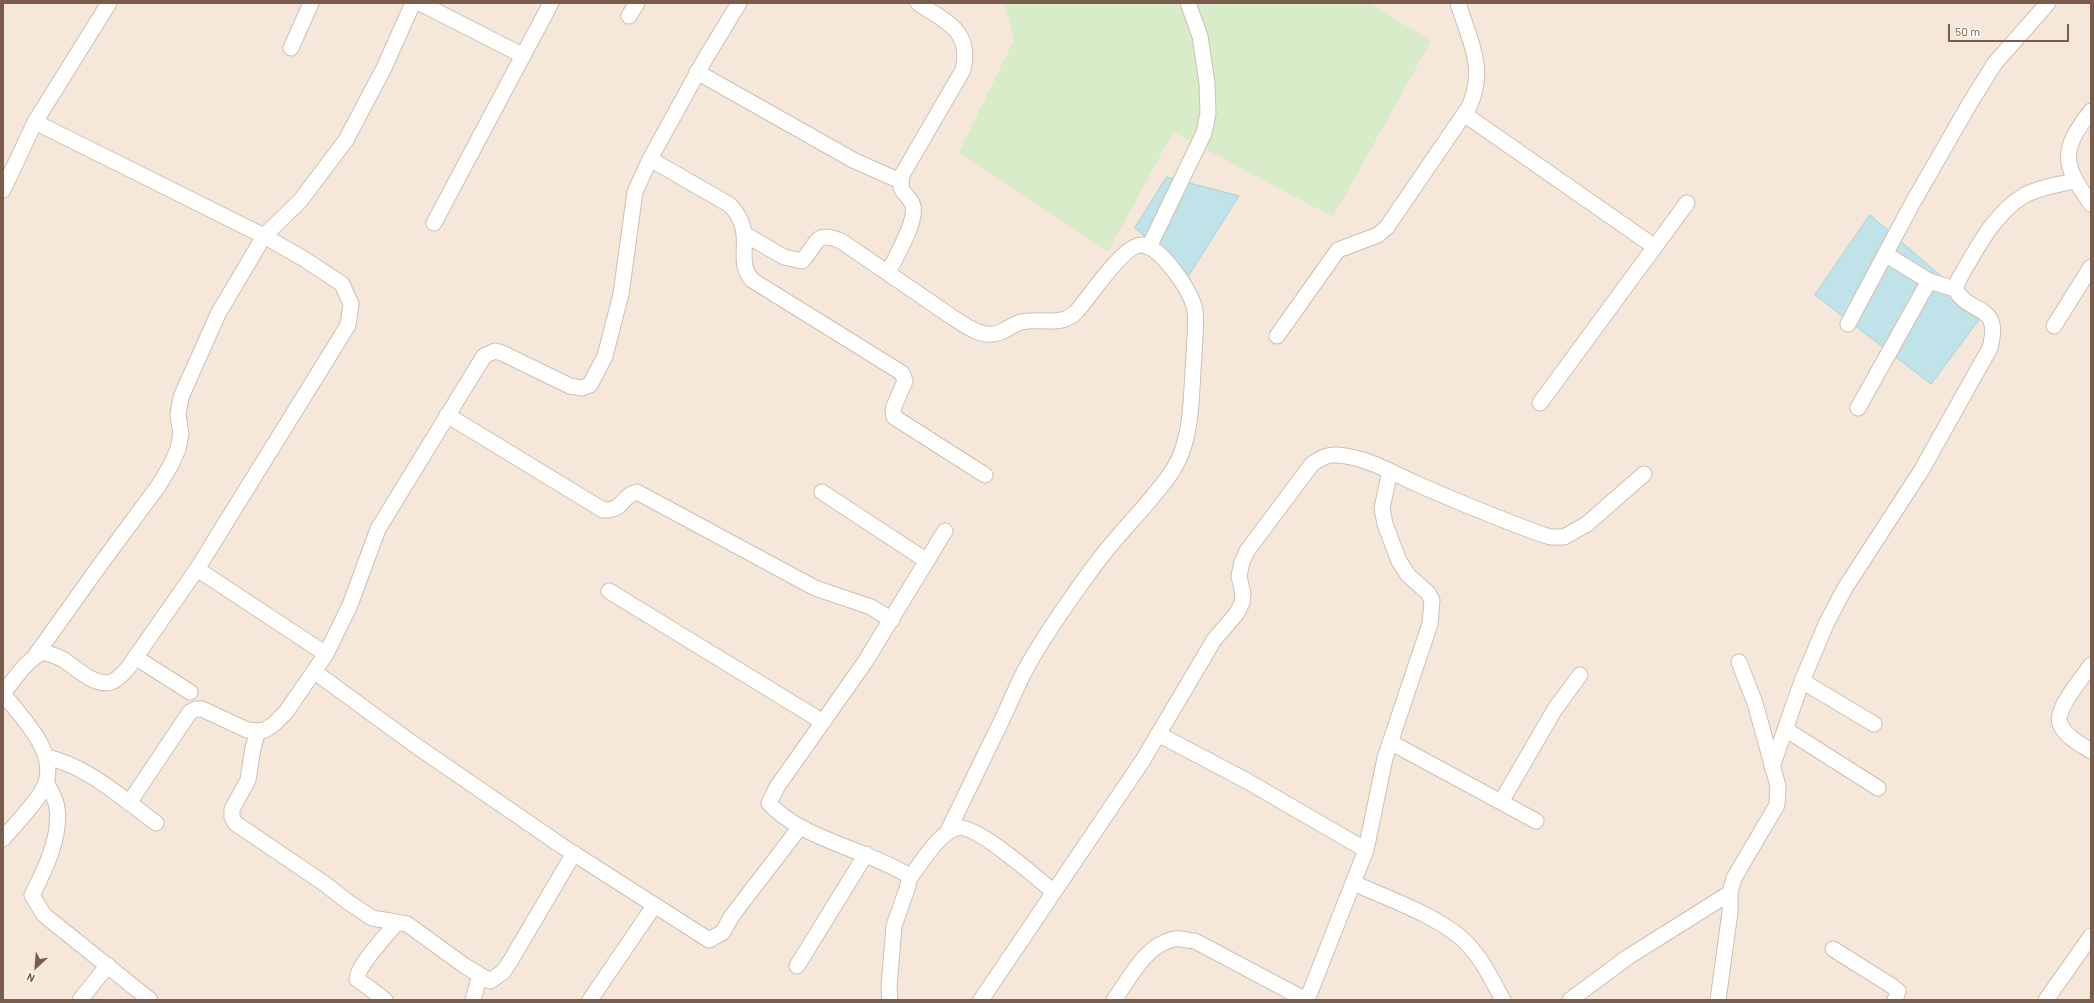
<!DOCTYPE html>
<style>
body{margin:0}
#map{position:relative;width:2094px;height:1003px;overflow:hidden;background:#fdf6ec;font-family:Barlow,sans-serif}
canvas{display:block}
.frame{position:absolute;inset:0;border:4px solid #7a5c4d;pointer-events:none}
.north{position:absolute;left:16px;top:947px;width:40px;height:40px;-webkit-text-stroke:3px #fffaf3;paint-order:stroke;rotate:206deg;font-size:11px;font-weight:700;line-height:16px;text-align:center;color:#7a5c4d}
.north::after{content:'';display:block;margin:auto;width:14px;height:18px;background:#7a5c4d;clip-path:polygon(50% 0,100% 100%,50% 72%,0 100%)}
.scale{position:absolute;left:1948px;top:24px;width:121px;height:18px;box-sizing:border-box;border:2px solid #7a5c4d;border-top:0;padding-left:5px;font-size:12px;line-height:14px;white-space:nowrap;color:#7a5c4d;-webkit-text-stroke:3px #fffaf3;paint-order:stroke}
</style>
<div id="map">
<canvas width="2094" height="1003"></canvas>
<div class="frame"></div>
<div class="north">N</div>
<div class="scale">50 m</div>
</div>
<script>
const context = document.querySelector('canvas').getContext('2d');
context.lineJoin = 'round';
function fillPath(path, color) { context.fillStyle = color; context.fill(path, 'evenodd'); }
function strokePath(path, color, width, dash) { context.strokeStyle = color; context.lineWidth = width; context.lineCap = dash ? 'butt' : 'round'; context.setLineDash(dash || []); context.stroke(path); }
fillPath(new Path2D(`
 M3,3h2088v997h-2088z`), '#f5e8da');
fillPath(new Path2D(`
 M1004,3h366l61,38 -98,176 -160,-85 -65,120 -149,-100 55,-112z`), '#d8ecc9');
const water = new Path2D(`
 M1167,177l72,19 -50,79 -54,-47z
 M1870,215l114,98 -53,71 -116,-89z`);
fillPath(water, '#bfe3e8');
strokePath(water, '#a5d3da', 1);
const minor = new Path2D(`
 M420,3l102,52
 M629,16l8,-13
 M291,48l20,-45
 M697,72l156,88 47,21
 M2091,111c-31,40 -29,53 0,93
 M1464,114l191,133
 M650,159l80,46c28,30 3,53 22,75l150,93 3,8 -12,28 1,8 91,58
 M3,190l32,-68 74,-119
 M434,223l117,-220
 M746,235l38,22 18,4c16,-17 12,-31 39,-20l114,78c14,9 29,20 46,13 7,-3 13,-8 20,-10 20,-5 41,6 56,-11 12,-13 48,-69 66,-66 19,3 46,44 51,61 4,15 0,34 0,50 -3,34 -1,72 -15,103 -9,19 -22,32 -35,48 -19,21 -39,43 -55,66 -21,29 -43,60 -61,92 -10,18 -18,38 -27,57 -18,37 -36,74 -54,111
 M1149,247l55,-114 4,-20 -1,-30 -7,-47 -12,-33
 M1885,254l44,27 26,8
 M888,273c7,-15 29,-51 25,-67 -2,-7 -9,-12 -12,-18l1,-13 61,-105c9,-40 -17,-48 -45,-67
 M1848,324l64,-120 58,-101 25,-40 53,-60
 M2054,326l37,-59
 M1277,336l61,-86 40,-15 9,-8 82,-120c18,-39 0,-67 -11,-104
 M1540,403l147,-200
 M1858,408l71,-127
 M447,415l156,95c23,0 17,-14 34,-18l178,96 56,19 21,13
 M822,492l105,69
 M197,569l129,85
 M609,591l214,131
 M35,656l65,-91 59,-80 13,-22 6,-14 3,-15 -3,-19 3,-18 37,-83 46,-78 36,-35 46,-61 38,-72 29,-65
 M135,657l55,35
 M2091,665c-8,12 -37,45 -31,59 6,13 20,20 31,27
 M315,672l97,71 150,103 147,94 14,-8 8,-15 69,-90
 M1802,681l72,43
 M3,693c12,-14 23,-33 40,-41 7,2 14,4 21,8 12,8 31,27 47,22 7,-2 12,-9 17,-14l69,-99 137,-221 14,-23 3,-21 -9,-20 -38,-25 -40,-23 -229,-114
 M3,694c20,25 60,63 39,97 -10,17 -26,32 -39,48
 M1785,729l93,59
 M258,731l-5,17 -5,32 -16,29v8l3,6 90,61 23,18 24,16 35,6 58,42 25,15 13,-9 8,-12 63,-107
 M1158,734l89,47 119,69
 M1390,742l146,79
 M47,757c42,10 75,41 109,66
 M1772,767l30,-86 25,-59 18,-34 76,-117 69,-123c12,-46 -19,-31 -35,-59l4,-10c17,-29 35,-66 66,-84 15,-8 33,-10 49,-14
 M46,782c5,9 10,17 11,26 4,29 -12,62 -25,87l12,20 106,85
 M1501,802l54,-93 25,-34
 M129,803l61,-91 6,-3h6l45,21 11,1 7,-1 9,-6 12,-12 40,-58 24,-49 28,-76 106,-173 11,-5 7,2 68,33 12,2 8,-3 15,-29 16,-62 14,-102 15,-33 55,-100 34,-56
 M909,879c11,-14 30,-47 48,-51 18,-5 81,51 97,64
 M1354,883c32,15 79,31 106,54 20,17 31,41 43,63
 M1833,949l59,37 6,5 -3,9
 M797,966l69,-112
 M80,1000l28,-35
 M385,1000l-28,-21c0,-13 31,-45 40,-57
 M473,1000l7,-25
 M590,1000l64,-94
 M890,1000l-1,-13 5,-61 14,-40 1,-7 -3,-5c-40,-24 -108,-37 -137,-71l8,-16 88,-125 80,-131
 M981,1000l162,-240 71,-120 23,-27 5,-10 1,-9 -4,-18 3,-14 5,-11 65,-87c8,-5 15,-10 25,-9 29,2 54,17 80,29 44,19 88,38 133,53h14l23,-13 57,-50
 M1114,1000c16,-22 31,-55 60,-61 6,-1 15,2 21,2l111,59
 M1307,1000l59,-150 19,-92 45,-134 2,-24 -4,-7 -20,-18 -9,-14 -14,-37 -3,-16 8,-37
 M1570,1000l58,-43 102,-64
 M1718,1000l12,-88v-19l4,-15 43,-73 1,-19 -23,-83 -16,-41
 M2046,1000l45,-64`);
strokePath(minor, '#d1beb0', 17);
strokePath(minor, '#fff', 15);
</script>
